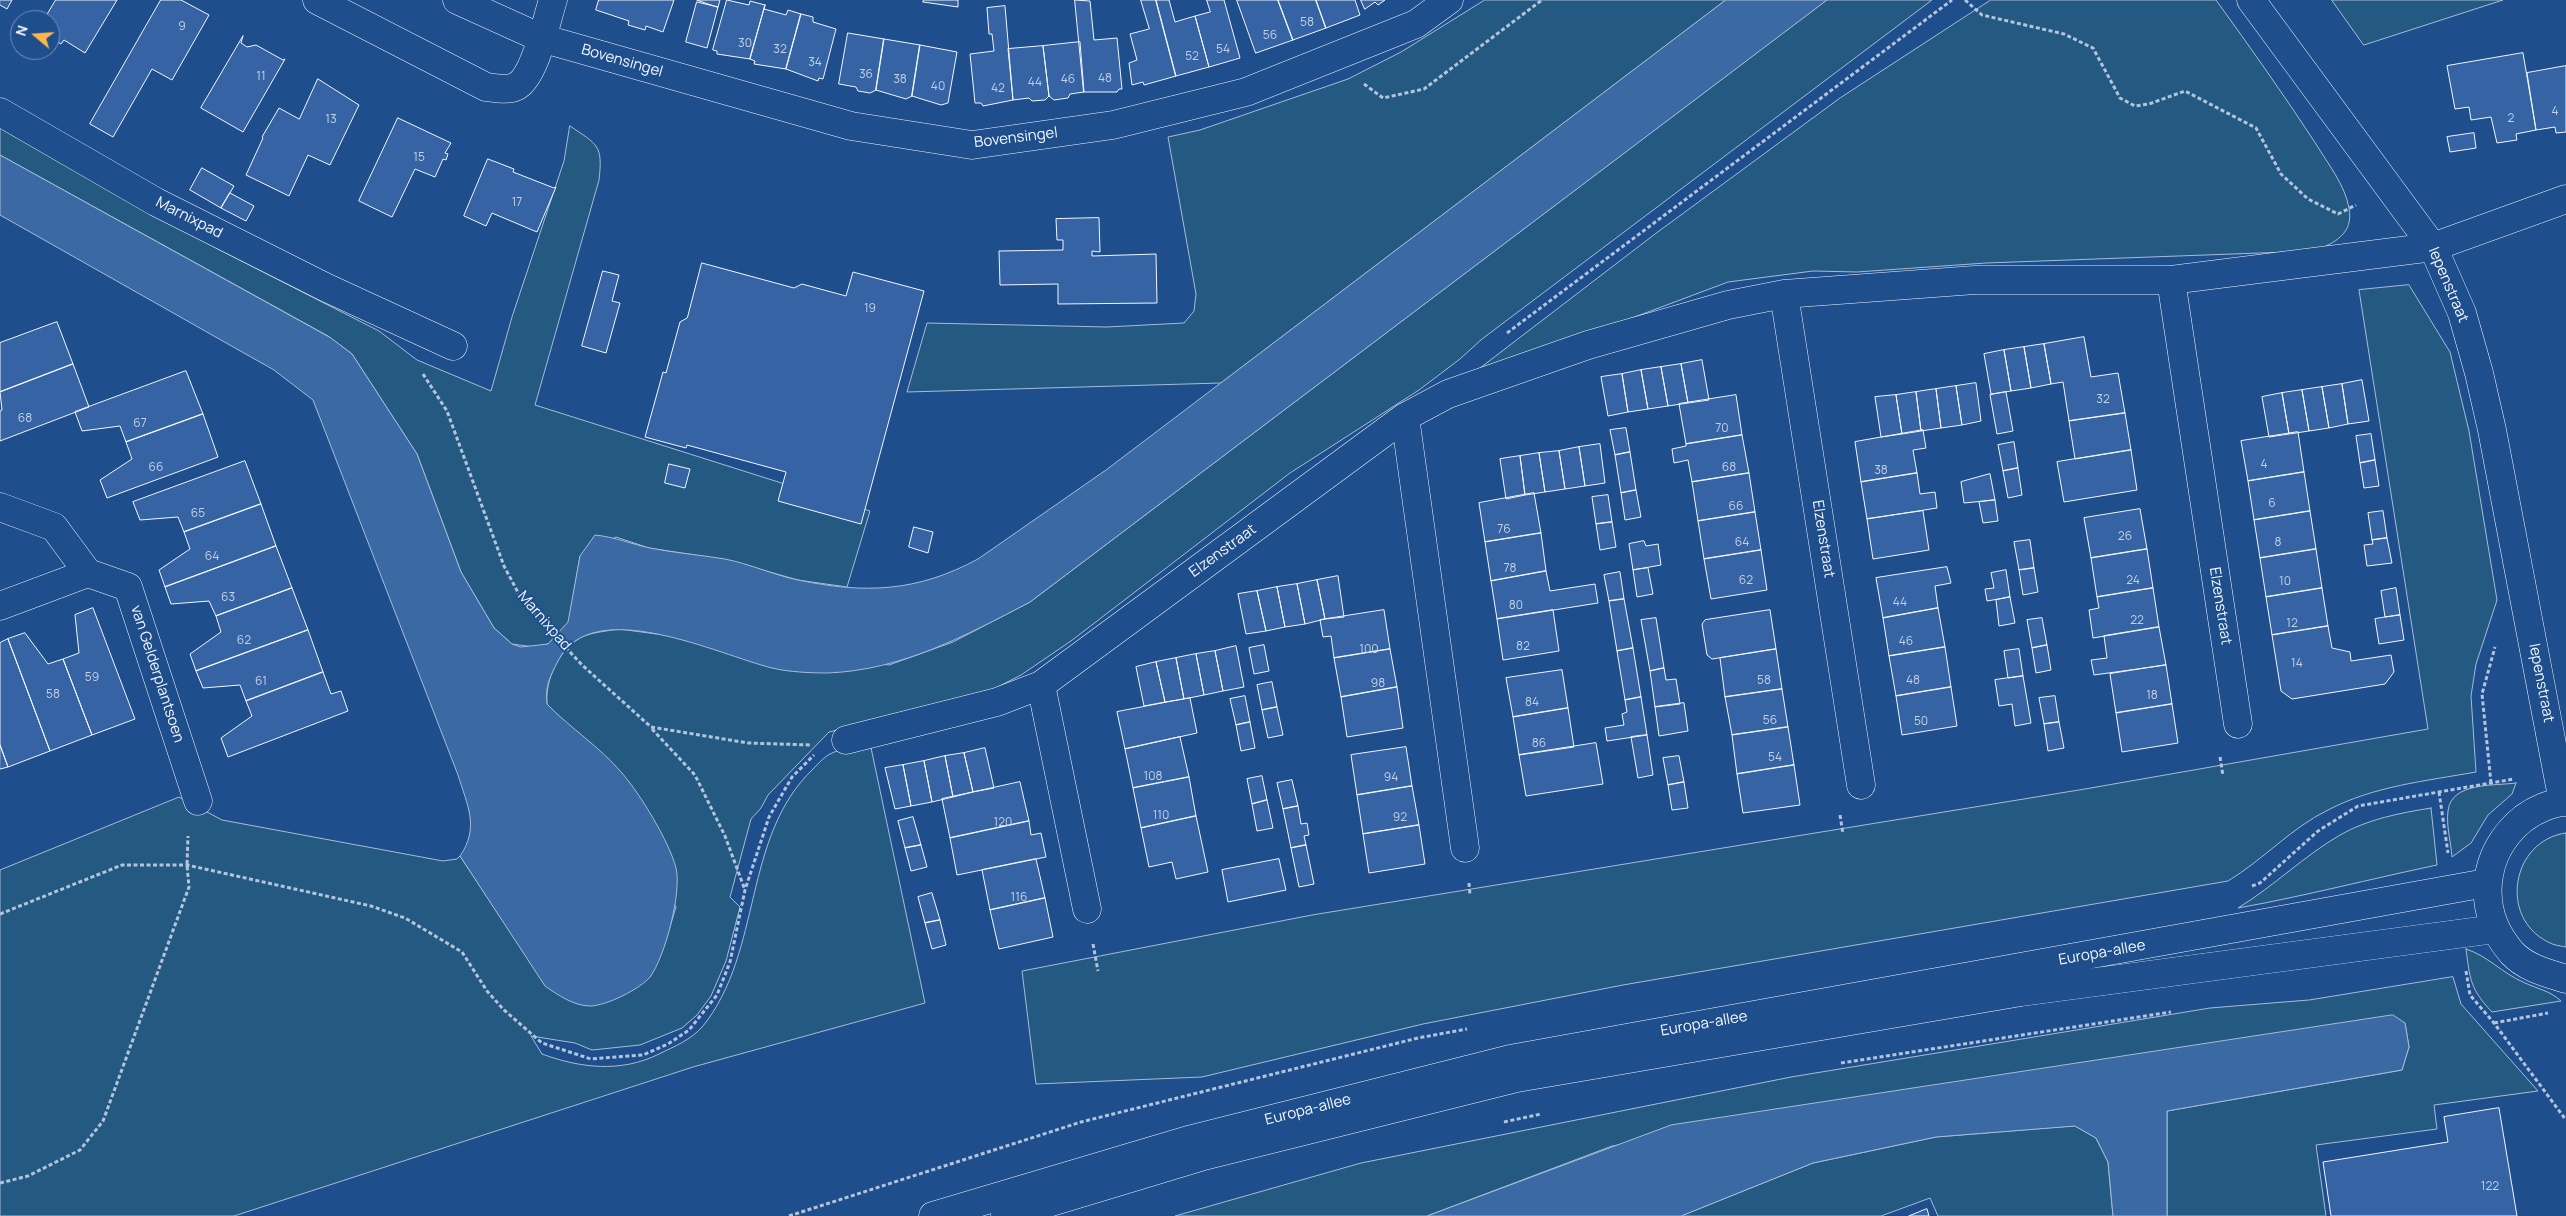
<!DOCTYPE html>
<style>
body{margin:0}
#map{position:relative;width:2566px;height:1216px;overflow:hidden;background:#1f4e8c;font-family:Manrope,sans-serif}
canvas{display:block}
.north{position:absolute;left:10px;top:10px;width:50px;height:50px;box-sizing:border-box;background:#1f4e8c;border:1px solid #7391ba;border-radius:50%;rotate:288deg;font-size:14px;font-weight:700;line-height:20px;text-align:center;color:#f2f6ff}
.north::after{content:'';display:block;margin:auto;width:18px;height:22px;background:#ffb74d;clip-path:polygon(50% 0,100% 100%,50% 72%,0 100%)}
</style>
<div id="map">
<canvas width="2566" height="1216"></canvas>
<div class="north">N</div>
</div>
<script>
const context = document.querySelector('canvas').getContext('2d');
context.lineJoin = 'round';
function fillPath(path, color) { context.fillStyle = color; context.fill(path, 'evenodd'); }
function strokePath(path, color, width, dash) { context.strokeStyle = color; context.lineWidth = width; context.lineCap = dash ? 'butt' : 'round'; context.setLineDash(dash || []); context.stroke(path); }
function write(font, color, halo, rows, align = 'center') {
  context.font = font + ' Manrope,sans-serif'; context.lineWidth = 4; context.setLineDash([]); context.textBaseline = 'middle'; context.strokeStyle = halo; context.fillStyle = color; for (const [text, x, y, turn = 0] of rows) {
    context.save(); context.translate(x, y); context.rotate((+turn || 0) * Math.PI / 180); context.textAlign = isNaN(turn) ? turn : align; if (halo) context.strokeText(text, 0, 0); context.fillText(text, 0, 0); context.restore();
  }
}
const green = new Path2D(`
 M1485,0h241l-505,383 -314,9 20,-69 180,4 77,-4 10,-12 2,-17 -28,-157 32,-7 148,-51 53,-27z
 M1827,0h105l-450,339 -22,20 -41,31 -129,83 -219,168 -50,34 -37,19 -155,38 -61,63 -7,13 -10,11 -21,78 10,10 -14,54 -15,35 -14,19 -15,13 -42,17 -48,5 -17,-7 -44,-7 11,18c38,14 79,19 117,0 16,-8 32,-14 44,-28 60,-75 39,-189 110,-257 5,-5 11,-12 17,-15 12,-6 26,-9 40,-11l55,260 -232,64 -459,149h-234v-346l179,-73 43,23 221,41 14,-2 3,-3 86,130 104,-9 15,-34 11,-36 -114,-188 -15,-15c-2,-26 13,-57 37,-68 10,-4 24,-5 35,-7l270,36 64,-23 77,-40z
 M1991,0h225c34,47 68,95 100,144 12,20 29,41 33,64 5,26 -15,35 -34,43l-329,12 -129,9 -44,-1 -85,11 -112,42 -136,44 175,-134 185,-136z
 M2332,0h171l-139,45z
 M570,126c28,19 33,19 29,54l-64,225 335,106 -23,76 -49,-7 -71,-20 -78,-12 -33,-11 -36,19 -11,66 -21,22 -14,3 -22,-3 -18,-16 -33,-56 -44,-118 -65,-100 -24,-18 -328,-181v-28l216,121 163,83 38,29 74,31 21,-74 52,-156z
 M2409,285l41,67 19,79 28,169 -21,64 -5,32 5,76c-50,9 -102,14 -148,38 -37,18 -65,50 -100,71l-605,104 -200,39 -221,53 -166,7 -14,-113 290,-56 773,-126 343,-60 -69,-439z
 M2516,783l-4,11 -24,21 -17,28 -19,14c-1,-14 -6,-32 -4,-46 3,-29 46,-25 68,-28z
 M2431,808l6,57c-67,14 -132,31 -199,43 36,-22 66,-52 102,-73 28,-16 60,-22 91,-27z
 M2566,833v114c-6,-1 -13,-2 -18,-5 -50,-25 -36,-102 18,-109z
 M2466,949c22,7 36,24 57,33 14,7 26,8 38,19l-69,11c-22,-23 -22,-33 -26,-63z
 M2453,977l8,27 77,87 -104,14 3,24 -121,16 10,71h-159v-105l235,-41 7,-23 -4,-24 -793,123 -185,70h-252l186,-53 430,-86 419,-69 99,-8z
 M2075,1126l21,12 12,24 5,54h-175l-8,-18 -49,18h-200l132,-53 123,-26z`);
fillPath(green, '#245a82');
strokePath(green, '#a8bbd7', 1);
const water = new Path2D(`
 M1726,0h101l-797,602c-65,34 -128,68 -202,71 -17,0 -40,-1 -56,-5 -53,-13 -180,-75 -214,-7 -8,16 -13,24 -11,43 23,24 53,43 75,69 18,21 47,68 54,95 6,24 -11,89 -26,109 -10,12 -44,29 -60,29 -16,0 -32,-11 -45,-20l-85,-130c20,-29 7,-51 -2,-81l-145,-375 -39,-30 -274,-155v-60l331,183 21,16 65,100 44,118 33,56 18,16 9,3 27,-3 20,-22 12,-66 15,-21c20,2 36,9 55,13 25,5 51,7 75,11 25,5 49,16 73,21 67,14 119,12 180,-21l128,-89z
 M2393,1015l12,8 4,24 -7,23 -235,41v105h-54l-5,-54 -12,-24 -21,-12 -139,11 -123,26 -132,53h-254l244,-91z`);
fillPath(water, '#3b69a3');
strokePath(water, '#a8bbd7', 1);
const building = new Path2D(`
 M0,0h12l-5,9 -7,-4z
 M56,0h61l-32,53 -21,-13 -3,4 -11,-7v-17h-6z
 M161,0h20l28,15 -37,65 -20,-11 -39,68 -23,-13z
 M599,0h75l-11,32 -17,-6 -1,4 -17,-5 1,-4 -33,-11z
 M697,0h23l-2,7z
 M727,0l22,5 1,-4 15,4 -15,54 -33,-5v-3l-4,-1z
 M924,0h34v7l-35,-5z
 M1075,0l15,1 4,39 23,-2 5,51h-3l-2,3h-33z
 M1141,0h15l20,76 -32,9 -1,-3 -11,3 -3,-22 8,-3 -7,-26 19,-5z
 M1156,0h13l6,22 20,-6 14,51 -33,9z
 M1207,0h17l16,58 -31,9 -14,-51 15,-4z
 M1237,0h41l15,40 -37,13z
 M1278,0h38l10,28 -33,12z
 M1316,0h39l5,15 -34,13z
 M1361,0h24l-7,5 -3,-3 -10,7z
 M697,2l21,5 -11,41 -21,-6z
 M765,5l-1,4 22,6 2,-5 13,4 -15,55 -32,-5 1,-3 -5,-2z
 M1005,6l8,94 -30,6 -2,-3h-6l-5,-49 24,-3 -2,-17h-3l-2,-26z
 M801,14l12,3v5l23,7 -13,50 -4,-1 -1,3 -32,-12z
 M848,33l36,6 -8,51 -6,3 -12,-2 -2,-4 -17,-3z
 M243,36l-2,7 6,4 9,-2 27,15 2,-1 -42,73 -42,-24z
 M884,39l36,6 -8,51 -6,3 -30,-9z
 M1080,42l4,50 -14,2 -2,4 -14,2 -5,-4 -6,-50z
 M920,45l37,7 -9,51 -7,2 -29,-9z
 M1043,46l6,50 -4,4 -13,1 -3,-3 -16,2 -5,-51z
 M2523,53l13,77 -20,4 1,6 -20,3 -6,-26 -20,3 -2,-13 -14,2 -8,-43z
 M2566,66v66l-10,1 -1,-6 -19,3 -9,-57z
 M318,79l41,26 -29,60 -22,-10 -19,41 -43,-21 17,-37 -1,-1 17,-29 20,11z
 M398,118l53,25 -6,10 3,1 -2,6 -3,-1 -8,18 -20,-8 -23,48 -33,-16z
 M2474,133l2,15 -26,4 -3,-15z
 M488,159l26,10 -1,3 41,16 2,-1 -19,45 -45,-19 -6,13 -22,-10z
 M202,168l32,18 -13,22 -31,-18z
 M230,193l24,13 -8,15 -25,-13z
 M1099,218l1,34 -8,-1v5l64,-2 1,49 -99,1v-20l-58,1 -1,-34 64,-1v-10h-6l-1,-21z
 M702,263l92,25 8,-4 44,12 7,-24 71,19 -63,233 -83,-23 8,-29 -99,-27 -1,3 -41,-11 18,-65 3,1 14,-51 7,-4z
 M603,271l16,4 -7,26 8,2 -14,50 -24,-7z
 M57,322l16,42 -73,28v-49z
 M2084,337l7,40 27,-4 7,40 -56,8 -6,-39 -12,2 -7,-40z
 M2044,344l7,40 -20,4 -7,-41z
 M2024,347l7,41 -20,3 -7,-41z
 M2004,350l7,41 -20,3 -7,-40z
 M1702,360l7,40 -21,3 -7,-39z
 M73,364l16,43 -89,34v-30l2,-1 -2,-18z
 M1681,364l7,39 -20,3 -7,-39z
 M1661,367l7,39 -20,3 -7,-39z
 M1641,370l7,39 -20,3 -6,-38z
 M186,371l17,43 -77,28 -6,-16 -38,5 -7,-19z
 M1622,374l6,38 -20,4 -7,-39z
 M2362,380l7,41 -21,3 -6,-40z
 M1976,383l5,38 -19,4 -6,-39z
 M2342,384l6,40 -19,4 -7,-41z
 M1956,386l6,39 -21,3 -5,-39z
 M2322,387l7,41 -20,3 -7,-41z
 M1936,389l5,39 -20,3 -5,-39z
 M2302,390l7,41 -20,3 -7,-41z
 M1916,392l5,39 -19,3 -6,-39z
 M2006,392l7,39 -16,3 -7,-39z
 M2282,393l7,41 -20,3 -7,-40z
 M1736,395l6,40 -56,9 -7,-40z
 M1896,395l6,39 -21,3 -6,-40z
 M2125,413l6,37 -56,9 -6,-38z
 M203,414l15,43 -111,41 -7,-18 32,-21 -6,-17z
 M1626,428l4,24 -15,3 -5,-25z
 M1923,430l3,18 -13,2 4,23 -56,9 -6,-40z
 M2298,432l6,40 -56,9 -7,-40z
 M2371,434l4,26 -15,3 -4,-27z
 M1742,435l7,38 -57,9 -4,-22 -14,3 -2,-14 14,-3v-2z
 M2014,442l4,26 -15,3 -5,-26z
 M1600,444l5,39 -20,3 -6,-39z
 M1579,447l6,39 -20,3 -6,-38z
 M2131,450l6,40 -73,12 -7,-40z
 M1559,451l6,38 -20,3 -6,-39z
 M1630,452l6,38 -15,3 -6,-38z
 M1539,453l6,39 -20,3 -5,-39z
 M1520,456l5,39 -19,4 -6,-40z
 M2375,460l4,26 -15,2 -4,-25z
 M245,461l16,43 -77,28 -6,-15 -38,3 -7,-18z
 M669,464l21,5 -5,19 -20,-5z
 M2018,468l4,27 -14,3 -5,-27z
 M2304,472l6,39 -56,9 -6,-39z
 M1749,473l6,39 -57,9 -6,-39z
 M1917,473l3,21 15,-2 2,16 -70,11 -6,-37z
 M1990,474l5,26 -31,3 -3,-21z
 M1636,490l5,27 -16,3 -4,-27z
 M1534,493l7,40 -56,9 -6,-39z
 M1608,495l4,27 -16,2 -4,-27z
 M1995,500l3,21 -15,2 -4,-21z
 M261,504l15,42 -111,41 -6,-17 31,-21 -6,-17z
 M2140,509l7,40 -56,9 -7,-40z
 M1923,511l6,39 -56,9 -6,-40z
 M2310,511l6,38 -56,9 -6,-38z
 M2383,511l4,27 -15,2 -4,-27z
 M1755,512l6,38 -57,9 -6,-38z
 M1612,522l4,25 -16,3 -4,-26z
 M914,527l19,5 -5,21 -19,-6z
 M1541,533l5,38 -55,10 -6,-39z
 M2387,538l5,25 -25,3 -3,-21 9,-1 -1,-4z
 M2030,540l4,28 -15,2 -5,-28z
 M1644,541l2,5 12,-2 3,21 -28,5 -4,-26z
 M276,546l16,42 -76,28 -7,-15 -38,3 -6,-17z
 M2147,549l6,39 -56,9 -6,-39z
 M2316,549l6,39 -56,9 -6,-39z
 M1761,550l6,40 -56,9 -7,-40z
 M1947,567l4,16 -16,3 3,22 -55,10 -7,-40z
 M1648,568l5,26 -16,3 -4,-27z
 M2034,568l4,24 -15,3 -4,-25z
 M2006,570l4,27 -23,4 -2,-12 9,-1 -3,-15z
 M1546,571l4,20 45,-7 3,19 -101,16 -6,-38z
 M1620,572l4,27 -15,2 -5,-26z
 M1338,576l6,41 -19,2 -8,-39z
 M1317,580l8,39 -20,5 -8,-40z
 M1297,584l8,40 -20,3 -8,-40z
 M1277,587l8,40 -19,4 -9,-40z
 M292,588l16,42 -112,41 -6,-17 31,-22 -5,-16z
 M2153,588l6,39 -66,11 -4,-28 10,-2 -2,-11z
 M2322,588l6,38 -56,9 -6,-38z
 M2396,588l4,27 -15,2 -4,-26z
 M1257,591l9,40 -20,3 -8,-40z
 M2010,597l5,26 -16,3 -3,-26z
 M1624,599l9,49 -16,3 -8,-50z
 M93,608l42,111 -43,16 -29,-76 16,-6 -4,-38z
 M1938,608l7,39 -56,9 -6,-38z
 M1384,610l6,39 -56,9 -3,-22 -8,1 -3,-17z
 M1553,610l6,41 -56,9 -6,-41z
 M1770,610l6,39 -64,10 -5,-4 -5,-31 3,-4z
 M2400,615l4,25 -25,4 -4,-25z
 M1656,618l8,50 -14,3 -9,-51z
 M2042,618l5,27 -15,3 -5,-28z
 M2328,626l4,22 18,4 1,9 40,-6 3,17 -9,12 -93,15 -11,-8 -9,-56z
 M2159,627l7,38 -72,10 -3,-15 16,-2 -3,-22z
 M308,630l15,42 -77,29 -6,-16 -37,3 -7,-17z
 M25,633l23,31 15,-5 29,76 -42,16 -42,-112z
 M8,639l42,112 -42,16 -8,-22v-102z
 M1264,645l5,26 -15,3 -5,-26z
 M2047,645l4,25 -15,3 -4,-25z
 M1236,646l8,41 -21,4 -8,-40z
 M1945,647l6,40 -55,9 -7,-40z
 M1633,648l8,49 -16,3 -8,-49z
 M1390,649l7,38 -56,10 -7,-39z
 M1776,649l6,40 -57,8 -5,-39z
 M2019,649l4,27 -15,2 -4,-27z
 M1215,651l8,40 -19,4 -8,-41z
 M1196,654l8,41 -20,4 -8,-41z
 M1176,658l8,41 -19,3 -9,-40z
 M1156,662l9,40 -21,4 -8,-39z
 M2166,665l6,39 -56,9 -6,-39z
 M1664,668l2,12 10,-1 4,25 -25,3 -5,-36z
 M1562,670l6,38 -55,9 -7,-39z
 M323,672l8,22 10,-3 7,20 -120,46 -7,-19 31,-22 -6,-15z
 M2023,676l8,47 -16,3 -3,-22 -13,2 -4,-26z
 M1272,682l5,25 -15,3 -5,-25z
 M1397,687l6,41 -56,9 -6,-40z
 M1951,687l6,39 -55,9 -6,-39z
 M1782,689l6,38 -56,8 -7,-38z
 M1245,696l5,26 -14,3 -6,-26z
 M2055,696l4,26 -15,2 -5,-26z
 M1641,697l6,38 -40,6 -2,-13 19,-3 -2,-11 5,-2 -2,-12z
 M1190,698l7,35 -72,16 -8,-37z
 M1684,703l4,28 -29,5 -4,-29z
 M2172,704l6,39 -56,9 -6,-39z
 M1277,707l6,28 -15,3 -6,-28z
 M1568,708l6,39 -55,8 -6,-38z
 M1250,722l5,26 -14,3 -5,-26z
 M2059,722l5,26 -16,3 -4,-27z
 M1788,727l6,38 -57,9 -5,-39z
 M1647,735l6,40 -15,3 -7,-41z
 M1180,737l9,40 -56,11 -8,-39z
 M1596,743l7,41 -77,12 -7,-41z
 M0,745l8,22 -8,2z
 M1406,747l6,39 -55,9 -6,-40z
 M985,748l9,40 -21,4 -9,-39z
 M964,753l9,39 -20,5 -8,-41z
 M945,756l8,41 -21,5 -8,-41z
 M1679,756l5,26 -16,3 -5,-27z
 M924,761l8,41 -21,4 -8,-41z
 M903,765l8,41 -16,3 -10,-41z
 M1794,765l6,40 -57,8 -6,-39z
 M1262,776l5,24 -15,4 -5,-25z
 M1189,777l7,39 -55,12 -8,-40z
 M1292,780l6,26 -15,3 -6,-26z
 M1020,782l9,39 -79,17 -8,-39z
 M1684,782l4,26 -16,2 -4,-25z
 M1412,786l7,39 -56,9 -6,-39z
 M1267,800l6,28 -16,3 -5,-27z
 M1298,806l3,18 6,-1 2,12 -5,1 2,9 -15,3 -8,-39z
 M1196,816l12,56 -32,7 -4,-17 -23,5 -8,-39z
 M913,817l8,28 -16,3 -7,-27z
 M1029,821l2,14 10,-2 5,24 -89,18 -7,-37z
 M1419,825l6,39 -56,9 -6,-39z
 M921,845l6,22 -16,4 -6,-23z
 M1306,845l8,39 -15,3 -8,-39z
 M1036,859l9,39 -55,12 -8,-40z
 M1279,859l7,31 -58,12 -6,-32z
 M932,893l8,27 -15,3 -7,-26z
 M1045,898l8,39 -54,12 -9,-39z
 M940,920l6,25 -14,4 -7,-26z
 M2499,1108l18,108h-186l-8,-54 125,-20 -4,-25z
 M1927,1209l2,7h-20z`);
fillPath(building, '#3563a3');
strokePath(building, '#f2f6ff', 1);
const street = new Path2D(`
 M317,0l169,87c9,1 22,4 31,-1 19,-12 29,-65 36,-86
 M457,0l84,38 310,88 121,19 141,-20 133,-33 170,-68 33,-24
 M0,112l156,90 171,86 126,58
 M2171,280l67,444
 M1784,294l77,491
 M1405,417l60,431
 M0,507l54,20 34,46 40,14 70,214
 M0,606l88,-33
 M1041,685l46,224
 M846,740l151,-38 44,-17 364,-268 43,-23 140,-49 140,-40 56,-11 191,-14h196l262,-33 133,-48`);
const secondary = new Path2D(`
 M2251,0l182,247 29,66 17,60 13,57 71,372
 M2566,802c-14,0 -31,8 -42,16 -43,34 -49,93 -12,135 14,15 35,20 54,26
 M933,1216l259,-77 318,-80 976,-176
 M1005,1216l195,-59 317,-79 504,-86 474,-63`);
strokePath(street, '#f2f6ff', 29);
strokePath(secondary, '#f2f6ff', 29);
strokePath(new Path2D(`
 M1965,0l17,15 82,19 29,14 27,50 15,8 14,-2 36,-13 71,37 25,46 27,25 30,15 18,-9
 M1364,84l19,14 41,-9 118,-89
 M1507,333l445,-333
 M423,374l24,37 57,155 18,34 60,65 69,62 97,16 63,2
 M652,729l43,46 30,61 20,54
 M2220,757l3,19
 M2491,783l-9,-89 13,-47
 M2439,792l9,61
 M1840,815l3,19
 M1469,883l1,12
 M2252,886l8,-3 58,-52 40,-25 156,-27
 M0,914l122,-49h65l184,41 34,12 57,34 25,39 17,19 38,33 49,16 52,-4 25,-11 21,-14 28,-35 13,-33 15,-72 24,-73 23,-40 22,-22
 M1093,944l5,27
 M2466,971l4,24 24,28 72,97
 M2494,1023l54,-10
 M1841,1063l330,-51
 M1504,1122l37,-8
 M0,1183l28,-7 52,-26 23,-29 86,-234 -2,-22 1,-29
 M789,1216l292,-94 337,-84 49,-9`), '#b3c4dc', 3, [4, 2.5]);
strokePath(street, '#1f4e8c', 28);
strokePath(secondary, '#1f4e8c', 28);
write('12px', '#c3d1e8', null, [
 ["58",1307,23],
 ["9",182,27],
 ["56",1270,36],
 ["30",745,44],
 ["32",780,50],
 ["54",1223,50],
 ["52",1192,57],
 ["34",815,63],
 ["36",866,75],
 ["11",261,77],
 ["48",1105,79],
 ["38",900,80],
 ["46",1068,80],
 ["44",1035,83],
 ["40",938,87],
 ["42",998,89],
 ["4",2555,112],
 ["2",2511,119],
 ["13",331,120],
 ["15",419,158],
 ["17",517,203],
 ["19",870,309],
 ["32",2103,400],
 ["68",25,419],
 ["67",140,424],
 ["70",1722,429],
 ["4",2264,465],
 ["66",156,468],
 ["68",1729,468],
 ["38",1881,471],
 ["6",2272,504],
 ["66",1736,507],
 ["65",198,514],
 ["76",1504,530],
 ["26",2125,537],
 ["64",1742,543],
 ["8",2278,543],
 ["64",212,557],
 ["78",1510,569],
 ["62",1746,581],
 ["24",2133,581],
 ["10",2285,582],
 ["63",228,598],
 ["44",1900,603],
 ["80",1516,606],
 ["22",2137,621],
 ["12",2292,624],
 ["62",244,641],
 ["46",1906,642],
 ["82",1523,647],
 ["100",1369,650],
 ["14",2297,664],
 ["59",92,678],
 ["58",1764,681],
 ["48",1913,681],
 ["61",261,682],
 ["98",1378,684],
 ["58",53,695],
 ["18",2152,696],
 ["84",1532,703],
 ["56",1770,721],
 ["50",1921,722],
 ["86",1539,744],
 ["54",1775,758],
 ["108",1153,777],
 ["94",1391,778],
 ["110",1161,816],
 ["92",1400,818],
 ["120",1003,823],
 ["116",1019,898],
 ["122",2490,1187]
]);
write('15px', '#f2f6ff', '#1f4e8c', [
 ["Bovensingel",622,61,16],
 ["Bovensingel",1016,138,-7],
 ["Marnixpad",189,218,27],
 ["Iepenstraat",2448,285,67],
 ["Elzenstraat",1823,539,81],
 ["Elzenstraat",1223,551,-36],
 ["Elzenstraat",2220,606,81],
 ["Marnixpad",544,621,49],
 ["van Gelderplantsoen",157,674,72],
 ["Iepenstraat",2541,683,79],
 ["Europa-allee",2102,953,-10],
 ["Europa-allee",1704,1024,-10],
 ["Europa-allee",1308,1110,-14]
]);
</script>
